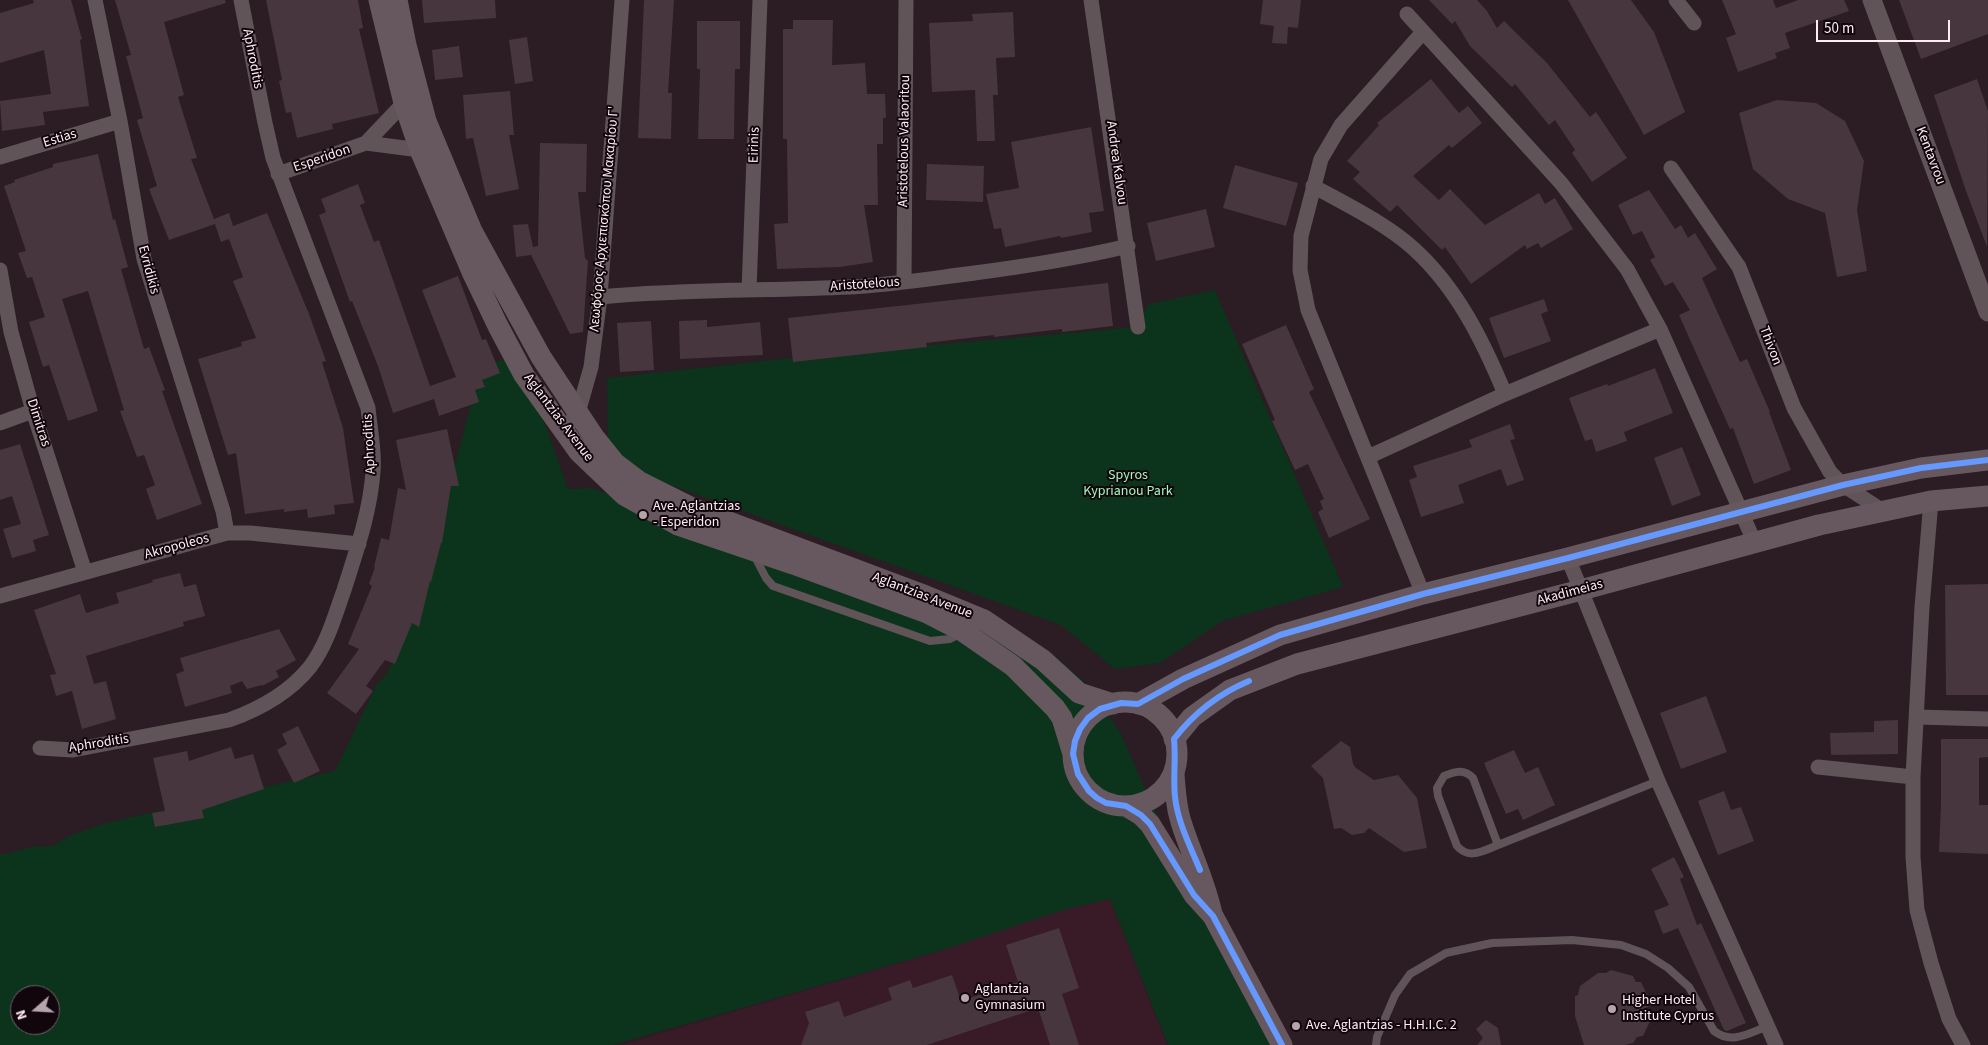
<!DOCTYPE html>
<meta charset="utf-8">
<style>
body{margin:0}
#map{position:relative;width:1988px;height:1045px;overflow:hidden;background:#2b1d23;font-family:"Source Sans 3",sans-serif}
canvas{display:block}
.north{position:absolute;left:10px;top:985px;width:50px;height:50px;box-sizing:border-box;background:#11060b;border:1px solid #706267;border-radius:50%;rotate:251deg;font-size:14px;font-weight:700;line-height:20px;text-align:center;color:#ffecf2}
.north::after{content:'';display:block;margin:auto;width:18px;height:22px;background:#b5a4aa;clip-path:polygon(50% 0,100% 100%,50% 72%,0 100%)}
.scale{position:absolute;left:1816px;top:20px;width:134px;height:22px;box-sizing:border-box;border:2px solid #ffecf2;border-top:0;padding-left:6px;font-size:15px;line-height:18px;white-space:nowrap;color:#ffecf2;-webkit-text-stroke:4px #11060b;paint-order:stroke}
</style>
<div id="map">
<canvas width="1988" height="1045"></canvas>
<div class="north">N</div>
<div class="scale">50 m</div>
</div>
<script>
const context = document.querySelector('canvas').getContext('2d');
context.lineJoin = 'round';
function fillPath(path, color) { context.fillStyle = color; context.fill(path, 'evenodd'); }
function strokePath(path, color, width, dash) { context.strokeStyle = color; context.lineWidth = width; context.lineCap = dash ? 'butt' : 'round'; context.setLineDash(dash || []); context.stroke(path); }
function write(font, color, halo, rows, align = 'center') {
  context.font = font + ' "Source Sans 3",sans-serif'; context.lineWidth = 4; context.setLineDash([]); context.textBaseline = 'middle'; context.strokeStyle = halo; context.fillStyle = color; for (const [text, x, y, turn = 0] of rows) {
    context.save(); context.translate(x, y); context.rotate((+turn || 0) * Math.PI / 180); context.textAlign = isNaN(turn) ? turn : align; if (halo) context.strokeText(text, 0, 0); context.fillText(text, 0, 0); context.restore();
  }
}
fillPath(new Path2D(`
 M1110,899l57,146h-546l322,-95 120,-40z`), '#391a27');
fillPath(new Path2D(`
 M1215,290l128,297 -121,34 -62,42 -45,6 -54,-44 -413,-148 -40,-28 -1,-71 221,-24 310,-27 10,-23z
 M521,357l47,132 24,-1 464,169 34,30 31,47 29,66 122,245h-104l-58,-146 -47,11 -120,40 -330,95h-613v-191h6l25,-7 22,-1 18,-11 35,-12 229,-52 42,-87 10,-10 34,-77 60,-233zM20,995h30v30h-30z`), '#0c331b');
fillPath(new Path2D(`
 M33,0h38l11,39 -2,1 9,66 -46,6 2,13 -43,6 -2,-30 51,-7 -7,-44 -44,13v-50l34,-10z
 M115,0h110l1,3 -62,19 20,73 -6,2 19,61 -6,1 23,60 15,-6 4,13 34,-13 42,101 17,47 -4,1 21,66 11,75 -20,2 1,9 -27,4 -1,-9 -23,3v-3l-39,5 -9,-61 -8,2 -30,-96 44,-13 -1,-4 15,-4 -23,-57 10,-4 -14,-38 -8,3 -6,-18 -46,16 -20,-51 8,-3 -20,-66 6,-2 -17,-62 5,-1z
 M266,0h92l5,28 -4,1 20,84 -47,11 1,5 -36,9 -6,-26 -5,1 -7,-32 3,-1z
 M422,0h73l1,18 -72,5z
 M644,0h30l-6,93h4l-1,46 -33,-1z
 M1263,0h38l-3,28 -10,-1 -1,17 -15,-1 2,-17 -14,-2z
 M1429,0h48l10,11 10,17 7,-7 43,42 43,54 6,-5 31,46 -35,24 -20,-29 3,-3 -20,-30 -6,5 -34,-41 -3,3 -42,-41 -15,-25 -3,3z
 M1568,0h63l23,32 31,80 -41,23z
 M1722,0h51l3,8 22,-8h46l5,11 -64,22 5,15 -15,5 2,5 -39,14 -12,-34 10,-4z
 M1899,0h89v34l-67,25z
 M1013,12l2,45 -19,1 2,37h-5l2,46h-18l-2,-51 -43,2 -3,-69 44,-2 -1,-7z
 M793,20h40l-1,45 33,-2 2,31h18l1,24h-3v26h-6l1,61h-14l9,57 -33,5 -63,2 -3,-45 14,-1 -1,-84h-4v-110h10z
 M697,21h43v48h-5l-1,70h-36l2,-70h-3z
 M527,37l6,44 -18,3 -6,-44z
 M459,46l4,31 -28,3 -3,-30z
 M1431,79l28,34 9,-7 14,17 -30,25 -3,-3 -36,31 26,24 11,-11 35,36 54,-32 6,11 10,-6 18,31 -32,19 -3,-5 -11,6 -2,-4 -54,39 -26,-37 -3,3 -45,-45 -7,7 -37,-33 7,-7 -13,-11 32,-36 -2,-2z
 M1977,79l11,32 -1,136 -21,-56 -32,-96z
 M510,91l4,44h-5l10,54 -33,7 -13,-58 -7,1 -3,-44z
 M1777,100l39,3 29,18 19,40 -7,49 10,61 -30,6 -12,-64 -37,-14 -35,-30 -14,-56z
 M1091,127l13,84 -15,2 3,19 -31,6 -1,-2 -55,11 -4,-19 -7,1 -8,-35 33,-6 -8,-46z
 M540,143l47,1 -1,48h-8l7,66 3,3 -5,71 -13,2 -39,-79 -15,2 -3,-32 15,-1 5,23 5,-1z
 M98,154l15,66 2,-1 13,48 -7,2 23,80 5,-2 16,43 -3,1 40,113 -45,16 -11,-31 9,-4 -11,-30 -7,2 -17,-46 4,-1 -36,-119 -26,8 36,112 -30,10 -19,-56 -6,2 -14,-45 16,-5 -13,-40 -5,1 -9,-25 8,-2 -22,-65 11,-4 -1,-2 39,-13v-3z
 M927,164l57,2 -1,36 -57,-2z
 M1235,165l63,18 -12,43 -63,-18z
 M358,184l7,19 -5,2 14,37 5,-2 51,146 26,-9 -34,-87 36,-14 24,64 4,-1 14,34 -18,7 3,7 -10,3 4,12 -40,14 -5,-17 -41,14 -15,-47 -26,-65 -2,1 -31,-87 7,-3 -5,-13z
 M1649,190l26,39 6,-4 7,13 7,-5 22,36 -15,9 38,84 7,-3 23,53h-1l22,58 -37,14 -21,-56 -3,1 -51,-114 11,-5 -17,-28 -8,4 -15,-26 5,-3 -13,-26 -9,4 -15,-30z
 M1206,209l9,38 -59,14 -9,-38z
 M1108,283l5,43 -51,6v-3l-68,8v-2l-68,8 1,4 -134,15 -5,-44z
 M1544,299l4,12 -7,3 10,27 -47,17 -15,-40z
 M707,320v7l53,-5 3,33 -83,4 -1,-38z
 M651,321l3,49 -34,2 -3,-49z
 M1286,325l28,64 -5,3 61,127 -41,19 -11,-26 5,-3 -3,-8 4,-2 -16,-35 -13,6 -23,-49 3,-1 -33,-76z
 M1655,368l18,45 -49,19 3,9 -31,11 -4,-13 -7,2 -16,-43 38,-14 1,2z
 M1510,424l5,15 -5,1 14,40 -17,6 -6,-17 -43,16 6,18 -43,14 -12,-37 8,-3 -4,-11 59,-19 -3,-7z
 M447,429l12,57h-8l-9,57h-1l-10,39 -1,-1 -11,46 -7,-4 -17,41 -10,-4 -19,26 7,5 -17,23 -29,-21 32,-44 -11,-5 24,-58 -3,-2 6,-17h-1l7,-29 8,2 9,-52 8,2 -10,-50z
 M20,444l29,91 -16,5 3,11 -24,7 -9,-29 18,-5 -9,-28 -12,4v-50z
 M1682,447l19,48 -29,11 -18,-48z
 M180,573l4,14 12,-3 9,32 -22,6 1,4 -98,30 8,28 12,-3 10,38 -34,10 -10,-38 -16,5 -6,-21 6,-1 -22,-64 46,-16 6,19 33,-10 -3,-10 37,-11 -1,-2z
 M1988,584v111h-42l-1,-110z
 M279,629l17,31 -20,11 3,6 -17,9v-1l-15,4 -5,-8 -12,5 2,7 -47,14 -9,-33 8,-3 -4,-13z
 M1706,696l21,56 -46,17 -21,-56z
 M1898,720v34l-67,1 -1,-22 44,-1v-11z
 M298,726l22,45 -26,12 -17,-33 10,-6 -5,-10z
 M1941,739h47v18l-9,1v47h9v49l-49,-2 2,-48z
 M1341,741l9,6 3,17 3,4 18,12 24,-5 19,23 10,50 -23,4 -35,-24 -5,5 -12,2 -11,-7 -7,1 -11,-51 -12,-12z
 M231,747l4,12 18,-5 11,35 -62,21 2,8 -49,9 -3,-14 13,-2 -12,-53 34,-7 2,10z
 M1514,750l11,23 13,-6 17,38 -32,15 -5,-11 -12,5 -22,-51z
 M1724,791l7,19 10,-3 13,34 -36,14 -20,-54z
 M1674,857l10,20 -4,2 17,46 4,-2 45,100 -19,8 -3,-1 -46,-102 -15,6 -9,-23 15,-6 -18,-36z
 M1059,928l20,60 -17,6 17,51h-29l-12,-37 -111,37h-126l8,-22 -4,-11 34,-11 5,16 48,-17 -4,-12 22,-8 3,8 39,-13 9,26 57,-19 -12,-37z
 M1611,970l22,6 3,6h5l11,23 -10,5 10,7 -9,19 -6,1 -4,6 -8,2h-41l-9,-29v-20l3,-1 2,-9 18,-13h8z
 M1486,1020l12,8 3,17h-24l6,-7 -7,-9z`), '#47363d');
strokePath(new Path2D(`
 M754,555l12,23 7,8 157,55 20,-2 10,-5
 M1498,845l-25,-67c-9,-10 -19,-6 -29,-2l-7,12 1,8 19,50c12,14 26,5 41,-1l160,-64
 M1376,1045l1,-8 18,-42 15,-21 36,-21 46,-10 80,-3 49,5 25,9 22,14 21,19 25,44c18,14 35,2 54,-5`), '#605459', 8);
strokePath(new Path2D(`
 M95,0l25,121 24,138 79,252 4,22
 M1091,0l47,327
 M1676,0l18,23
 M1407,14l154,169 66,86 33,60 94,212
 M1423,32l-82,93 -20,34 -20,77 -1,34 8,40 115,284
 M366,143l54,7
 M0,157l120,-36
 M1671,168l68,99 55,141 36,64 13,13 40,26
 M278,174l88,-31 38,-40
 M1313,186c34,19 72,37 101,63 43,39 69,92 91,145
 M0,270l11,62 22,79 52,161
 M904,282l2,-282
 M749,290l11,-290
 M600,297c83,-8 167,-6 250,-10 39,-2 78,-8 117,-13 54,-7 108,-15 161,-28
 M0,423l33,-12
 M564,430l14,-17 13,-46 9,-70 22,-297
 M1368,457l137,-63 155,-65
 M1931,501l-9,106 -9,170v80l4,53 14,53 18,56 14,26
 M1568,558l90,223 118,264
 M0,596l227,-63h23l109,11
 M1917,717l71,2
 M40,748l33,2 156,-30c31,-11 60,-27 81,-53 17,-22 25,-52 34,-77 12,-38 26,-77 29,-118 2,-21 -3,-43 -5,-64l-95,-250 -8,-35 -24,-123
 M1818,767l95,10`), '#605459', 15);
strokePath(new Path2D(`
 M1872,0l116,312`), '#605459', 19);
strokePath(new Path2D(`
 M379,0l25,103 16,47 53,124 25,52 26,49 55,77 45,43 54,30 115,39 134,49 37,19 49,34 42,42 7,10 11,36
 M397,0l9,45 20,76 46,110 69,126 53,80 21,26 25,19 52,26 229,86 63,26 59,40 36,33 34,11
 M1073 754a52 52 0 1 1 104 0a52 52 0 1 1-104 0Z
 M1138,704l45,-25 97,-44 143,-41 145,-36 275,-73 78,-17 67,-8
 M1174,739l18,-22 38,-27 67,-26 284,-74 238,-65 112,-24 57,-5
 M1174,773c1,17 2,33 7,49 10,32 24,59 31,92
 M1126,806l15,9 9,9 44,71 19,21 69,129`), '#66585e', 21);
strokePath(new Path2D(`
 M1200,870c-10,-24 -22,-47 -25,-73 -2,-19 1,-39 -1,-58 20,-26 44,-45 75,-58
 M1282,1045l-69,-129 -19,-21 -44,-71 -9,-9 -15,-9 -20,-3 -9,-5 -8,-7 -11,-17 -5,-20 2,-13 5,-12 8,-11 12,-9 21,-6 17,1 45,-25 97,-44 143,-41 145,-36 275,-73 78,-17 67,-8`), '#69f', 6);
for (const [x, y, r, color] of [
 [643,515,5,"#b5a4aa"],
 [965,998,5,"#b5a4aa"],
 [1612,1009,5,"#b5a4aa"],
 [1296,1026,5,"#b5a4aa"]
]) { const dot = new Path2D(); dot.arc(x, y, r, 0, 2 * Math.PI); context.fillStyle = color; context.fill(dot); strokePath(dot, '#11060b', 2); }
write('14px', '#ffecf2', '#11060b', [
 ["Aphroditis",252,59,79],
 ["Estias",60,139,-17],
 ["Aristotelous Valaoritou",905,141,-89],
 ["Eirinis",755,145,-88],
 ["Kentavrou",1930,156,69],
 ["Esperidon",322,159,-19],
 ["Andrea Kalvou",1116,163,82],
 ["Λεωφόρος Αρχιεπισκόπου Μακαρίου Γ'",605,219,-85],
 ["Evridikis",148,270,75],
 ["Aristotelous",865,285,-4],
 ["Thivon",1770,346,69],
 ["Aglantzias Avenue",558,418,53],
 ["Dimitras",38,423,72],
 ["Aphroditis",370,444,-93],
 ["Akropoleos",177,547,-15],
 ["Akadimeias",1570,593,-15],
 ["Aglantzias Avenue",922,596,21],
 ["Aphroditis",99,744,-9]
]);
write('14px', '#a2f7b9', '#11060b', [
 ["Spyros",1128,476],
 ["Kyprianou Park",1128,492]
]);
write('14px', '#ffecf2', '#11060b', [
 ["Ave. Aglantzias",653,507],
 ["- Esperidon",653,523],
 ["Aglantzia",975,990],
 ["Gymnasium",975,1006],
 ["Higher Hotel",1622,1001],
 ["Institute Cyprus",1622,1017],
 ["Ave. Aglantzias - H.H.I.C. 2",1306,1026]
], 'left');
</script>
